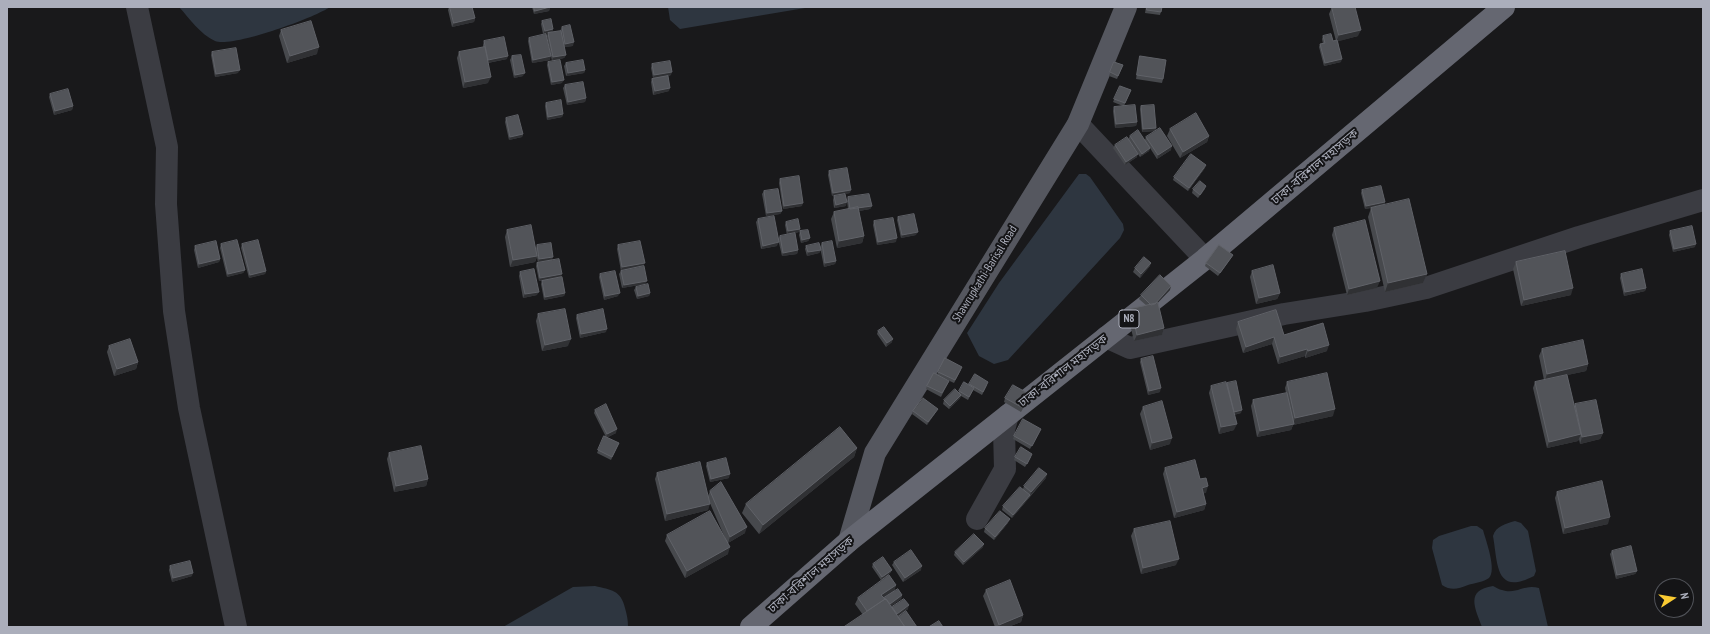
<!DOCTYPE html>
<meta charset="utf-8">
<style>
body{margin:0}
#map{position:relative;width:1710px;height:634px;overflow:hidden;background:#19191b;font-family:"PT Sans Narrow",sans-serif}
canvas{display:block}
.frame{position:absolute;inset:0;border:8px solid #abaebb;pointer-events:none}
.north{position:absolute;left:1654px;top:578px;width:40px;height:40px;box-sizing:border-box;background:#141416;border:1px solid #505258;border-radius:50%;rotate:78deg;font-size:11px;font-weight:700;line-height:16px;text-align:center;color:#abaebb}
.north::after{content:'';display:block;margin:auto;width:14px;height:18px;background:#f9ca32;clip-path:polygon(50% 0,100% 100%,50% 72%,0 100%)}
</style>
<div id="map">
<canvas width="1710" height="634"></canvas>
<div class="frame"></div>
<div class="north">N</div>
</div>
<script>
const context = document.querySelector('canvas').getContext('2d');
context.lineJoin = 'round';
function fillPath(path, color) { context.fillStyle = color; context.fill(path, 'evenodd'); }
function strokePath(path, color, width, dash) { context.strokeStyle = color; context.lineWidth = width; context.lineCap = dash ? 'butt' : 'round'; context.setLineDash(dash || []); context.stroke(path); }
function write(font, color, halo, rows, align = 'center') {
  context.font = font + ' "PT Sans Narrow","Noto Sans Bengali",sans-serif'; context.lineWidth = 4; context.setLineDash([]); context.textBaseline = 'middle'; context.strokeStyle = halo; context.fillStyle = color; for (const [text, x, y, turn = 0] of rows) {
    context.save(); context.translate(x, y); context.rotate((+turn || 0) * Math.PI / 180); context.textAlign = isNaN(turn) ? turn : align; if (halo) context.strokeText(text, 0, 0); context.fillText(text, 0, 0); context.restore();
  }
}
fillPath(new Path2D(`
 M179,7h151c-16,11 -98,41 -115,34 -15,-7 -25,-22 -36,-34z
 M668,7h143l-131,22 -10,-9z
 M1079,174h7l4,3 33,47 1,6 -4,8 -112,122 -14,4 -15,-8 -12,-23 32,-50z
 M1515,521l6,2 7,8 8,40 -2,5c-39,20 -36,-12 -41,-40 3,-10 12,-12 22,-15z
 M1471,526h6l6,4c3,11 14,40 6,48 -5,4 -15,5 -21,7 -10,4 -17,6 -26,0l-10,-37 1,-8 6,-4z
 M595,586c16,4 26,4 30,22 2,7 3,12 3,19h-125l70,-40z
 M1493,586c22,13 28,-3 46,2l9,39h-66c-7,-19 -17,-37 11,-41z`), '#2e3640');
strokePath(new Path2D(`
 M137,7l30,140 -1,57 8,107 15,97 47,219
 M1078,124l127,135
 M1106,337l24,11 154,-34 81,-13 61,-13 153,-51 124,-37
 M977,519l28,-50 -1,-39 4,-15`), '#3b3c42', 22);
strokePath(new Path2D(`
 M849,541l26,-88 203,-329 48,-117`), '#55575f', 22);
strokePath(new Path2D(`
 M751,627l98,-86 356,-282 299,-252`), '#656771', 22);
fillPath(new Path2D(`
 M449,7h23l3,11 -1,4 -22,5 -4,-17z
 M532,7h18l-1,4 -15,3z
 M1146,7h16l-2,8 -15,-2z
 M1332,7l26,29 -20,5 3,21 -17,4 -5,-19 1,-3h3l-1,-5 1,-3 10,5h3l-7,-27z
 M542,21l11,8 -1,3 8,-1 2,-4 11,19 -9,1 2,8 -2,3 -12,3 -5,-25 1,-3 -5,1 -2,-10z
 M281,30l36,24 -30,9 -8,-27z
 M529,38l21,22 -18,3 -4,-22z
 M484,41l23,18 -19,4v20l-25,5 -6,-30 2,-6 24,-5v-2z
 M212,52l26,21 -23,4 -4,-22z
 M512,56l11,20 -9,2 -4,-18z
 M1140,56l23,23 -1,4 -26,-4 3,-20z
 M548,62l14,21 -11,2 -4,-20z
 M1114,62l9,3 -6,14 -8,-3z
 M566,63l19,7 -1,3 -18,3 -2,-10z
 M652,64l19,11 -3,1 1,15 -16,4 -2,-13 1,-3 1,-1 -2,-10z
 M565,85l21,13 -1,4 -18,3 -4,-17z
 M1120,86l11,4 -7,16 13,16 -1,4 -21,2 -2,-17 1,-4 9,-1 -10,-4z
 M50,94l23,12 -1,4 -18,5 -5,-18z
 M546,103l17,11 -1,3 -15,3 -2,-14z
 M1141,106l15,22 -1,3 -13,1 -2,-23z
 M506,118l17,16 -1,3 -13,3 -4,-18z
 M1170,129l39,7 -2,6 -27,16 -13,-22z
 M1130,136l15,4 1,-3 25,13 -14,9 -7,-11 -1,3 -9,6 -12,-18z
 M1115,145l22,12 -12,8 -12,-17z
 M1205,168l-17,23 -15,-11 1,-3z
 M829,171l21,22 -18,3 -4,-21z
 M780,179l22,27 -19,3 -4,-26z
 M1193,189h12l-7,9 -6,-5z
 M1362,190l23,12 -1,3 43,69 -4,9 -38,9 -17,-75 3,-9 -6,1 -4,-16z
 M764,191l18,20 -2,3 -14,2 -4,-22z
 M834,196l12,10 -12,2 -1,-8z
 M848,197l24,9 -2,3 -11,2 5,25 -2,7 -25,5 -6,-29 3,-7 14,-3 -1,-8z
 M898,217l18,18 -15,3 -4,-18z
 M758,219l19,27 -16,3 -5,-27z
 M874,221l22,21 -19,3 -4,-20z
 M786,222l14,7 -1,3 -12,3 -2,-10z
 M1334,228l43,60 -30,7 -15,-60z
 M507,230l29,18 1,-3 15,15 9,17 4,16 -1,3 -20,4 -3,-16 1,-3h-3l-3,-15 1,-3h1l-1,-6 -2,5 -25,5 -5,-30z
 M800,231l10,7 -2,3 -7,2 -2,-8z
 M1670,231l25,16 -22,5 -4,-17z
 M780,236l18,14 -1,4 -15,2 -4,-17z
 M822,243l14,18 -1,3 -11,3 -4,-20z
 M221,244l24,26 -2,3 -16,4 -7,-29z
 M242,244l24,27 -1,3 -16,4 -8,-30z
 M618,245l25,21 -21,5 23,13 -23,4 -3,-14 2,-3 -4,-22z
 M195,246l25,13 -1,3 -21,6 -4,-18z
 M806,246l15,4 -2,3 -12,3 -2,-7z
 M1233,255l-2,3 -13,18 -13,-10 1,-3z
 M1516,262l55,33 -50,11 -8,-37z
 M1150,266l-10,12 -7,-6 2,-4z
 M1252,271l28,22 -3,6 -21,5 -6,-27z
 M520,272l17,23 -14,3 -4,-22z
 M600,274l18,22 -14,4 -5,-23z
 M1621,274l25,14 -1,3 -21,5 -4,-18z
 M636,287l14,6 -1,3 -12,3 -3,-9z
 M1170,290l-13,13 7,25 -2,7 -28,6 -6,-25 3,-7 16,-3 -8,-7 2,-4z
 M538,314l30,32 -26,5 -6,-30z
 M577,315l29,17 -26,6 -4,-20z
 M1238,322l46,13 43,16 -22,7v-2l-27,8 -6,-20 -29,9 -7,-24z
 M878,331l14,11 -6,5 -9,-13z
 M109,346l29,16 -2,7 -22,7 -7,-24z
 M1542,349l46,15 -2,7 -19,4 7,32 1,-3 28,29 -3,6 -20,5 -1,-5 -1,2 -31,7 -14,-60 2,-6 9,-2 -5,-24z
 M1141,359l19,33 -12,3 -8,-33z
 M961,370l-7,13 -17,-8 1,-3z
 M975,374l12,11 -5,10 -9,-5 -5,10 -7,-4 -1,2 -11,11 -6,-5 1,-4 15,-8 5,-10 5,3z
 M949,381l-8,16 -15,-8 1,-3z
 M1287,382l46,34 -40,9 -2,5 -34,7 -6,-31 2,-6 33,-7 -1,-5z
 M1227,383l14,30 -7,2v15l-15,4 -10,-41 2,-7 16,-1z
 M1031,395l-10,17 -17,-10 1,-4z
 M1143,407l27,37 -20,6 -10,-36z
 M595,410l21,23 -10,5 13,5 -8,17 -14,-7 7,-17 2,1 -12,-24z
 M913,411l23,1 -9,13 -15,-11z
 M1041,429l-11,20 -17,-10 1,-3z
 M857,448l-3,9 -95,77 -17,-21 4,-9z
 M389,453l39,26 -2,7 -32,6 -7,-33z
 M1015,457h16l-6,10 -11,-7z
 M707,463l22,15 -19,4 -4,-16z
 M1165,468l35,11 6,14h-3l3,11 -2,6 -30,8 -11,-44z
 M657,473l51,23 2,-5 35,42 -17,10v11l-43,24 -20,-37 2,-6 58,3 -16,-37 -1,9 -43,11 -10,-42z
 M1046,478l-34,40 -10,-8 1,-4 20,-17 1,-3z
 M1557,492l51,32 -45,10 -8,-36z
 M1008,523l-14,17 -10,-8 1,-4z
 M1134,529l42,36 -35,9 -10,-38z
 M983,547l-20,18 -9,-10 1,-3z
 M1612,551l25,20 -2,3 -19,5 -6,-25z
 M894,562l27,8 -18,12 -11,-17z
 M873,564l19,6 -2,3 -9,7 -9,-13z
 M170,566l22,10 -20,6 -3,-12z
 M896,585l-2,6 8,4 -1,4 -10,7 1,1 16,2 -10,7v1l-35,-2 -8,-11 3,-6z
 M986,590l37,25 -2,7 -13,5h-13l-12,-31z`), '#47494d');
fillPath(new Path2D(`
 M550,7l-1,4 -15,3 1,-3z
 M475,18l-1,4 -22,5 2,-4z
 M553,29l-1,3 -9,2 2,-3z
 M1361,30l-3,6 -22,6 3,-7z
 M574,42l-1,4 -9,1 1,-3z
 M319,47l-2,7 -30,9 3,-7z
 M566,55l-2,3 -12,3 1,-4z
 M508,56l-1,3 -20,4 1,-3z
 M551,56l-1,4 -18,3 1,-3z
 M1342,59l-1,3 -17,4 1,-3z
 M240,70l-2,3 -23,4 1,-3z
 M585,70l-1,3 -18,3 2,-3z
 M672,72l-1,3 -18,3 1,-3z
 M525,73l-2,3 -9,2 1,-3z
 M491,77l-3,6 -25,5 2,-6z
 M564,80l-2,3 -11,2 1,-3z
 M670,88l-1,3 -16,4 2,-4z
 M586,98l-1,4 -18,3 1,-3z
 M73,106l-1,4 -18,5 1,-4z
 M563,114l-1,3 -15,3 1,-3z
 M1137,122l-1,4 -21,2 1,-4z
 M1156,128l-1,3 -13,1 1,-3z
 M523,134l-1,3 -13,3 1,-3z
 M1209,136l-2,6 -27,16 3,-6z
 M1172,146l-1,4 -14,9 1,-4z
 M1150,148l-1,3 -9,6 2,-3z
 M1138,154l-1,3 -12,8 1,-3z
 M1206,165l-1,3 -17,23 1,-3z
 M1206,186l-1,3 -7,9z
 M851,190l-1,3 -18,3 1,-3z
 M847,202l-1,4 -12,2 2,-3z
 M1385,202l-1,3 -19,4 1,-3z
 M803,203l-1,3 -19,3 1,-3z
 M872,206l-2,3 -21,4 1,-4z
 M782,211l-2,3 -14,2 1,-3z
 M800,229l-1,3 -12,3 1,-4z
 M918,232l-2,3 -15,3 1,-3z
 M864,236l-2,7 -25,5 2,-7z
 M810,238l-2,3 -7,2 1,-3z
 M897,238l-1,4 -19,3 1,-3z
 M779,242l-2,4 -16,3 2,-3z
 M1696,244l-1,3 -22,5 1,-3z
 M798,250l-1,4 -15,2 1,-3z
 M821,250l-2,3 -12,3 1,-4z
 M537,256l-2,6 -25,5 3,-7z
 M553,257l-1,3 -14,3 1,-4z
 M220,259l-1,3 -21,6 1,-4z
 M836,261l-1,3 -11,3 1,-4z
 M645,263l-2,3 -22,5 1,-4z
 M1151,263l-1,3 -10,12 1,-4z
 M245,270l-2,3 -16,4 1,-3z
 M266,271l-1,3 -16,4 1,-3z
 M562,274l-1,3 -22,4 1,-3z
 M1427,274l-4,9 -38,9 3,-9z
 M647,281l-2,3 -23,4 2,-3z
 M1380,281l-3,7 -30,7 2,-6z
 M1171,286l-1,4 -19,20 1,-4z
 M1573,288l-2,7 -50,11 3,-6z
 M1646,288l-1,3 -21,5 1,-4z
 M539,292l-2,3 -14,3 2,-4z
 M565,293l-1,3 -20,4 1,-3z
 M620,293l-2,3 -14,4 1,-4z
 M650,293l-1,3 -12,3 1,-3z
 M1280,293l-3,6 -21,5 3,-6z
 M1164,328l-2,7 -28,6 3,-6z
 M607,329l-1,3 -26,6 1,-4z
 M1274,337l-2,7 -29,9 3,-6z
 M571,339l-3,7 -26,5 3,-6z
 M893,339l-1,3 -6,5 1,-4z
 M1329,345l-2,6 -22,7 3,-7z
 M1307,349l-2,7 -27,8 2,-7z
 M138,362l-2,7 -22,7 3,-7z
 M1588,364l-2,7 -41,9 2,-6z
 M1161,388l-1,4 -12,3 1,-4z
 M961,395l-1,3 -11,11 1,-3z
 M938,409l-2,3 -9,13 1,-3z
 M1335,409l-2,7 -40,9 -2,5 -34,7 3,-6 33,-7 2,-6z
 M1242,410l-1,3 -9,2 2,-3z
 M1237,424l-3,6 -15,4 2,-7z
 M617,429l-1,4 -10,5 1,-4z
 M1603,433l-3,6 -20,5 2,-7z
 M1581,434l-3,7 -31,7 2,-6z
 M1172,438l-2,6 -20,6 2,-7z
 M857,448l-3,9 -95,77 4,-9z
 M730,474l-1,4 -19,4 1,-3z
 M1047,474l-1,4 -16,18 1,-4z
 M428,479l-2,7 -32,6 2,-6z
 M1208,486l-2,7 -6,1 2,-6z
 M1030,495l-1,3 -17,20 1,-3z
 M710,504l-2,6 -43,11 2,-7z
 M1206,504l-2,6 -30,8 3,-6z
 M1610,517l-2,7 -45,10 2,-6z
 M1010,519l-2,4 -14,17 1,-3z
 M747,527l-2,6 -17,10 2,-6z
 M984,544l-1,3 -20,18 1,-3z
 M730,547l-2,7 -43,24 2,-7z
 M1179,559l-3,6 -35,9 2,-6z
 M922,566l-1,4 -18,12 2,-4z
 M892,570l-2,3 -9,7 1,-3z
 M1637,571l-2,3 -19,5 1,-4z
 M193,573l-1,3 -20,6 1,-4z
 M896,585l-2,6 -15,11 2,-7z
 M902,595l-1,4 -14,10 1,-4z
 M909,605l-1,4 -14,10 1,-4z
 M1023,615l-2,7 -13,5h-10l1,-2z`), '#303134');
const building = new Path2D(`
 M450,7h22l3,11 -21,5z
 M534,7h16l-15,4z
 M1147,7h15l-1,5 -14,-2z
 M1332,7h23l6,23 -22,5z
 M551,19l2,10 -8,2 -3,-10z
 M311,21l8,26 -29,9 -9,-26z
 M570,25l4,17 -9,2 -3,-17z
 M561,31l5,24 -13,2 -5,-24z
 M546,34l5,22 -18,4 -4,-22z
 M1331,34l2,7 4,-1 5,19 -17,4 -5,-19 5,-1 -2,-7z
 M504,37l4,19 -20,4 -4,-19z
 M485,47l6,30 -26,5 -6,-30z
 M236,48l4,22 -24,4 -4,-22z
 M521,55l4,18 -10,2 -3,-19z
 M1140,56l26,4 -3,19 -26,-4z
 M560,60l4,20 -12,2 -4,-20z
 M583,60l2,10 -17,3 -2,-10z
 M670,61l2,11 -18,3 -2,-11z
 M1114,62l9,3 -5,11 -8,-4z
 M668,76l2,12 -15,3 -3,-12z
 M583,82l3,16 -18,4 -3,-17z
 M1120,86l11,4 -6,13 -11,-4z
 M68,89l5,17 -18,5 -5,-17z
 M561,100l2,14 -15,3 -2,-14z
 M1135,105l2,17 -21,2 -2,-17z
 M1154,105l2,23 -13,1 -2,-23z
 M1196,113l13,23 -26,16 -13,-23z
 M518,115l5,19 -13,3 -4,-19z
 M1160,128l12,18 -14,9 -12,-18z
 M1138,130l12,18 -8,6 -12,-18z
 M1127,137l11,17 -12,8 -11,-17z
 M1191,154l15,11 -17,23 -15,-11z
 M847,168l4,22 -18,3 -4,-22z
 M799,176l4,27 -19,3 -4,-27z
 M1200,181l6,5 -6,9 -7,-6z
 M1381,186l4,16 -19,4 -4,-16z
 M778,189l4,22 -15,2 -3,-22z
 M845,194l2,8 -11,3 -2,-9z
 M869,194l3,12 -22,3 -2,-12z
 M1409,199l18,75 -39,9 -17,-75z
 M858,207l6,29 -25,5 -5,-29z
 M914,214l4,18 -16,3 -4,-18z
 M774,216l5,26 -16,4 -5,-27z
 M893,218l4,20 -19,4 -4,-21z
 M798,219l2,10 -12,2 -2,-9z
 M1365,220l15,61 -31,8 -15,-61z
 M531,225l6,31 -24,4 -6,-30z
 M1692,226l4,18 -22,5 -4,-18z
 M808,230l2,8 -8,2 -2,-9z
 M795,233l3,17 -15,3 -3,-17z
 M237,240l8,30 -17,4 -7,-30z
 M258,240l8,31 -16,4 -8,-31z
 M216,241l4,18 -21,5 -4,-18z
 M640,241l5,22 -23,4 -4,-22z
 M832,241l4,20 -11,2 -3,-20z
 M551,243l2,14 -14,2 -2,-14z
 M819,243l2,7 -13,2 -2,-6z
 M1219,245l14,10 -13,18 -14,-10z
 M1565,251l8,37 -49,12 -8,-38z
 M1144,257l7,6 -10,11 -6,-6z
 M559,259l3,15 -22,4 -3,-15z
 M1273,265l7,28 -21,5 -7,-27z
 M644,266l3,15 -23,4 -3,-14z
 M534,269l5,23 -14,2 -5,-22z
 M1642,269l4,19 -21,4 -4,-18z
 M615,271l5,22 -15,3 -5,-22z
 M1160,275l11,11 -16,18 -4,1 -10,-10z
 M562,277l3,16 -20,4 -3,-16z
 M648,284l2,9 -12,3 -2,-9z
 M1158,303l6,25 -27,7 -6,-26z
 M565,309l6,30 -26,6 -7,-31z
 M603,309l4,20 -26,5 -4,-19z
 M1276,310l8,25 39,-12 6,22 -21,6 -1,-2 -27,8 -6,-20 -28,10 -8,-25z
 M884,327l9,12 -6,4 -9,-12z
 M130,339l8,23 -21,7 -8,-23z
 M1583,340l5,24 -41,10 -5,-25z
 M1153,356l8,32 -12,3 -8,-32z
 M945,358l17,9 -7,13 -17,-8z
 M934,373l15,8 -7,12 -15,-7z
 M1327,373l8,36 -40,9 -8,-36z
 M975,374l13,8 -5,10 -14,-8z
 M1567,375l14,59 -32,8 -14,-60z
 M1236,381l6,29 -8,2 -7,-29z
 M964,382l10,6 -5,9 -10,-6z
 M1226,382l11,42 -16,3 -10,-41z
 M1013,385l18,10 -8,13 -18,-10z
 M955,389l6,6 -11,11 -6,-6z
 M1287,393l7,31 -34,7 -7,-31z
 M923,398l15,11 -10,13 -15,-11z
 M1596,400l7,33 -21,4 -7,-33z
 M1162,401l10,37 -20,5 -9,-36z
 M606,404l11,25 -10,5 -12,-24z
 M1023,419l18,10 -9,17 -18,-10z
 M840,427l17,21 -94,77 -17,-21z
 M604,436l15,7 -7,14 -14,-7z
 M421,446l7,33 -32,7 -7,-33z
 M1021,447l11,7 -5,10 -12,-7z
 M726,458l4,16 -19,5 -4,-16z
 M1195,460l5,19 6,-1 2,8 -6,2 4,16 -29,8 -12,-44z
 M700,462l10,42 -43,10 -10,-41z
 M1039,468l8,6 -16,18 -7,-6z
 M1602,481l8,36 -45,11 -8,-36z
 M721,482l26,45 -17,10 -20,-46z
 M1020,487l10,8 -17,20 -10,-9z
 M710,511l20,36 -43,24 -20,-36z
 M1000,511l10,8 -15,18 -10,-9z
 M1170,521l9,38 -36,9 -9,-39z
 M974,534l10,10 -20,18 -9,-10z
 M1631,546l6,25 -20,4 -5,-24z
 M911,550l11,16 -17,12 -11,-16z
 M883,557l9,13 -10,7 -9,-13z
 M190,561l3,12 -20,5 -3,-12z
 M889,575l7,10 -15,10 4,4 -18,12 -9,-13z
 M1010,580l13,35 -24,10 -13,-35z
 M898,589l4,6 -12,9 -4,-5 -1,1 -1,-2z
 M886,599l19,28h-61z
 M904,599l5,6 -12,9 -5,-7z
 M906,611l11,16h-12l-7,-10z
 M939,621l4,6h-14z`);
fillPath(building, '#525459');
strokePath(building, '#606268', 1);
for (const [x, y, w] of [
 [1129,319,20]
]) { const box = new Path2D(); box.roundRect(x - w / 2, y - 9, w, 18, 3); context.fillStyle = '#141416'; context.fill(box); strokePath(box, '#abaebb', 1); }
write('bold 11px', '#abaebb', null, [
 ["N8",1129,319]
]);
write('12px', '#abaebb', '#141416', [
 ["ঢাকা-বরিশাল মহাসড়ক",1315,167,-40],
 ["Shawrupkathi-Barisal Road",985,274,-58],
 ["ঢাকা-বরিশাল মহাসড়ক",1063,371,-38],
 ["ঢাকা-বরিশাল মহাসড়ক",811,575,-41]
]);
</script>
